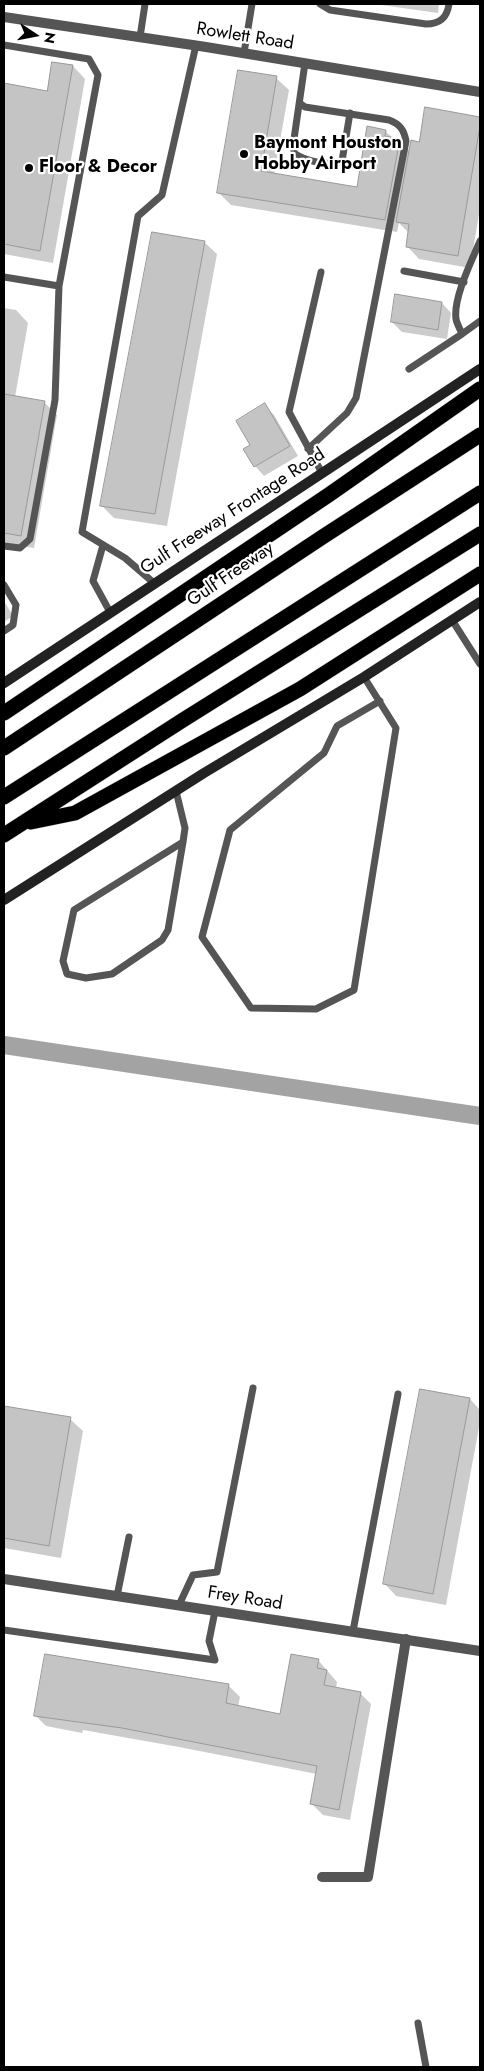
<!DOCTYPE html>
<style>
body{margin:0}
#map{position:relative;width:484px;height:2071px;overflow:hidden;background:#fff;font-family:Jost,sans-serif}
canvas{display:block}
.frame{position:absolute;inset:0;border:5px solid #000;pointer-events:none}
.north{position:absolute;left:10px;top:10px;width:50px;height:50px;-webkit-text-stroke:4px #fff;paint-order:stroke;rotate:101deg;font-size:14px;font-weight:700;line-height:20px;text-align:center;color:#000}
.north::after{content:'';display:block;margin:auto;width:18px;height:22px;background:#000;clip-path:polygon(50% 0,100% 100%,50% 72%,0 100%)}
</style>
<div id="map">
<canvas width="484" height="2071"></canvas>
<div class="frame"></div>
<div class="north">N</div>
</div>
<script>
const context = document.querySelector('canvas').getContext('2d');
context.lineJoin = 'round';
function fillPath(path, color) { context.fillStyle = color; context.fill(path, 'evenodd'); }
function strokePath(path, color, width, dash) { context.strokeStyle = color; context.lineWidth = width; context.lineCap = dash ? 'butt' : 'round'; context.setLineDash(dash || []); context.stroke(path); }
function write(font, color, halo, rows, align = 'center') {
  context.font = font + ' Jost,sans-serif'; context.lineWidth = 4.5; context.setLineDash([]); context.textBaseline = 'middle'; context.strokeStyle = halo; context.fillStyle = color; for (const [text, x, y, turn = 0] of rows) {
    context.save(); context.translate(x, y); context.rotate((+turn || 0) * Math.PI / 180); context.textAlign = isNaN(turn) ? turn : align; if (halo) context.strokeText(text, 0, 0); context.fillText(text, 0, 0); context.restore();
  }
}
fillPath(new Path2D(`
 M374,4h65l-1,9z
 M53,63l20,3 12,13 -32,184 -49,-9v-170l44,8z
 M276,78l13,12 -15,85 84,14 27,-58 9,8 5,1 12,11 9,-8 6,-34 54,9v90l-10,60 -51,-9 -12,-13 2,-13 -10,-10 -2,9 -166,-27 -12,-12z
 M204,242l13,12 -50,272 -53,-8 -13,-13z
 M442,303l9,10 -4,26 -45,-7 -10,-10z
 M4,308l12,2 12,13 -13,74 29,5 13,13 -23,133 -30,-5z
 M264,405l10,10 24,41 -34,20 -9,-10 -3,-21z
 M4,601l9,15 -9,6z
 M470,1399l10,11v12l-34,183 -50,-9 -12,-13z
 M4,1407l66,12 13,12 -22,127 -57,-10z
 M46,1655l183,31 11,11 -2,10 43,8 37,-55 19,22 -1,6 24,5 11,11 -21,116 -27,-5 -11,-11 5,-30 -138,-27 -96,-17 -1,3 -36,-7 -11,-11z`), '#0003');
strokePath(new Path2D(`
 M4,1045l476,71`), '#a3a3a3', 18);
const building = new Path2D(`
 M52,62l21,3 -33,186 -36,-7v-161l43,8z
 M238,70l39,6 -16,95 96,16 10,-61 19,4 -1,6 15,3 -15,81 -168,-27z
 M425,107l55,10v9l-22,130 -52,-9 3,-23 -13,-2 15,-82 8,2z
 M152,232l53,9 -50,273 -55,-8z
 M395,294l47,8 -4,28 -47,-8z
 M4,394l41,7 -24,135 -17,-3z
 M265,403l25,43 -36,21 -11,-18 7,-4 -14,-24z
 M420,1389l50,9 -37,196 -50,-10z
 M4,1406l67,11 -22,129 -45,-8z
 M45,1654l184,30 -3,19 54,11 11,-60 28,5 -2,9 10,2 -3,15 37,7 -22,118 -29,-6 7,-38 -195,-38 -88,-12z`);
fillPath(building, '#c4c4c4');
strokePath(building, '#999', 1);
const motorway = new Path2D(`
 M4,713l326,-219 150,-105
 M4,748l320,-212 156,-101
 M4,797l476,-304
 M31,822l44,-9 225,-124 180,-115
 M4,835l179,-115 297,-186`);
strokePath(motorway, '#dbdbdb', 16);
strokePath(new Path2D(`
 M320,4l10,6 96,14c14,0 21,-6 23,-20
 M140,37l5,-33
 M4,45l85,14 9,16 -39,211 -4,114 -25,139 -10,9 -16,-2
 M244,53l8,-49
 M305,63l-11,76v14c11,8 36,14 48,8l8,-48
 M301,104l4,3 84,13c11,4 15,10 17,21l-50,257 -9,15 -39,36
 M480,241c-8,19 -27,57 -24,78 1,5 4,10 6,15l18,-13
 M404,271l60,11
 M321,272l-32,140 33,61
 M4,277l55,9
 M409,369l53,-35
 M103,545l-10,36 17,31
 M154,583l-29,-25 -43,-26 56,-316 24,-21 34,-150
 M4,585l12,20 -3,20 -9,6
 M452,620l28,44
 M364,677l32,51 -42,262 -38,19 -65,-1 -49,-71 28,-107 94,-77 13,-27 43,-25
 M176,791l9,37 -2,14 -15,88 -6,10 -50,34 -26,4 -19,-4 -4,-13 11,-51 109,-68
 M117,1596l12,-59
 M179,1605l14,-30 24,-3 36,-184
 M4,1630l211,30 -6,-19 6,-30
 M353,1631l45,-237
 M418,2023l8,44`), '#555', 7);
strokePath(new Path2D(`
 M4,17l202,30 274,45
 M322,1877h46l38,-238`), '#555', 10);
strokePath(new Path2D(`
 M4,1579l476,72`), '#555', 10);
strokePath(new Path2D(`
 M4,683l476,-314
 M4,900l200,-127 160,-96 116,-75`), '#222', 10);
strokePath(motorway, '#000', 15);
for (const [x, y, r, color] of [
 [244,154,5,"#000"],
 [29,168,5,"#000"]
]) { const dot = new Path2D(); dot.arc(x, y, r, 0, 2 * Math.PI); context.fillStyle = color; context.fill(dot); strokePath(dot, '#fff', 2); }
write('18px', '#000', '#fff', [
 ["Rowlett Road",245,37,9],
 ["Gulf Freeway Frontage Road",233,512,-33],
 ["Gulf Freeway",231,575,-34],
 ["Frey Road",245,1599,9]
]);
write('bold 18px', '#000', '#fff', [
 ["Baymont Houston",254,144],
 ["Hobby Airport",254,165],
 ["Floor & Decor",39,168]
], 'left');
</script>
